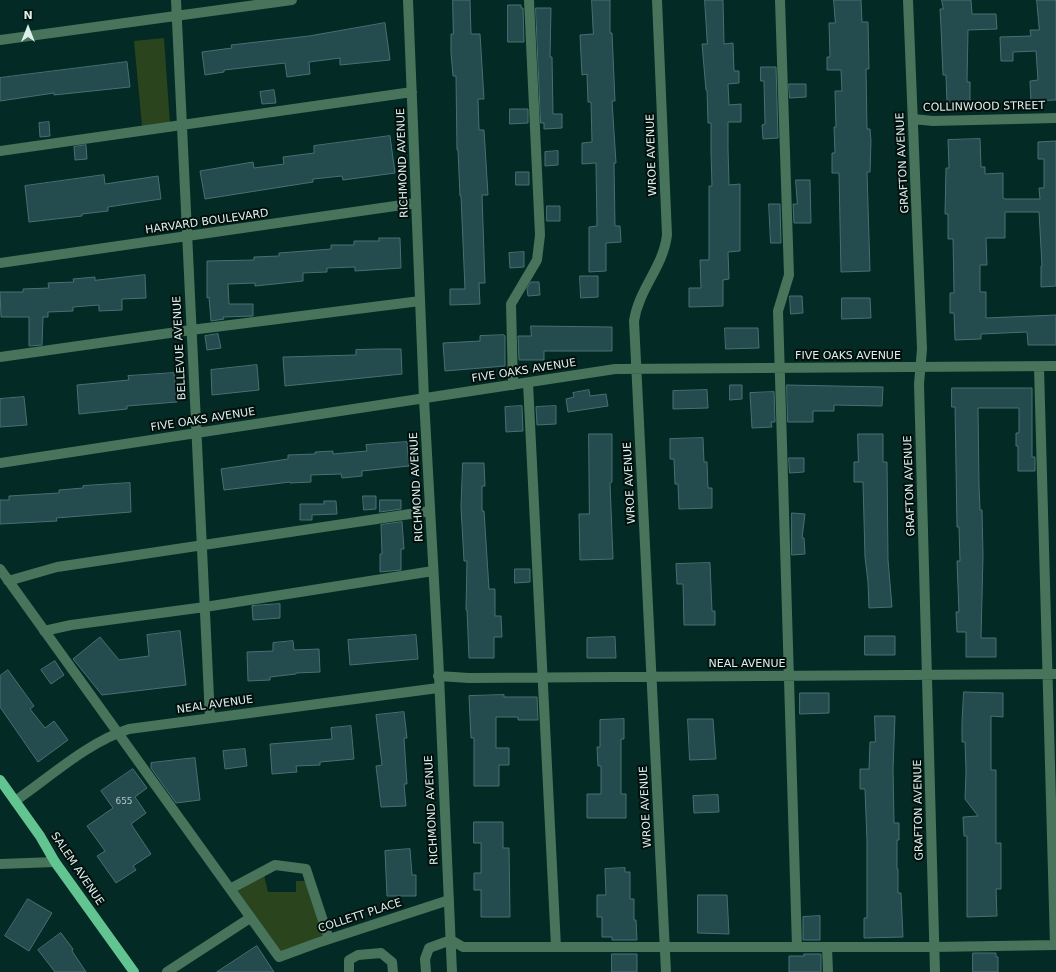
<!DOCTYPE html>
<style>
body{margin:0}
#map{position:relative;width:1056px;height:972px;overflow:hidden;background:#032a24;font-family:"DejaVu Sans",sans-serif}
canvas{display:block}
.north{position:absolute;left:8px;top:8px;width:40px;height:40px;-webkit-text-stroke:3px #03100d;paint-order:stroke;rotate:0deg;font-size:11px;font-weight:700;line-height:16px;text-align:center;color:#dcf0eb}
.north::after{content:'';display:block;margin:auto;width:14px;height:18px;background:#dcf0eb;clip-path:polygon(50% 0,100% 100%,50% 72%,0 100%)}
</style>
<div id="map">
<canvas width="1056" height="972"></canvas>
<div class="north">N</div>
</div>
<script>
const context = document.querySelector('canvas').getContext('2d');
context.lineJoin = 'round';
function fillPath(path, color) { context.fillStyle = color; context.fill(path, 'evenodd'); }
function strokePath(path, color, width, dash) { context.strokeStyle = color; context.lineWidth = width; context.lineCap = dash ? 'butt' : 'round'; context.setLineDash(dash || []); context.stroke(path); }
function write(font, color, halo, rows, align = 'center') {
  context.font = font + ' "DejaVu Sans",sans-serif'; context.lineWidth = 4; context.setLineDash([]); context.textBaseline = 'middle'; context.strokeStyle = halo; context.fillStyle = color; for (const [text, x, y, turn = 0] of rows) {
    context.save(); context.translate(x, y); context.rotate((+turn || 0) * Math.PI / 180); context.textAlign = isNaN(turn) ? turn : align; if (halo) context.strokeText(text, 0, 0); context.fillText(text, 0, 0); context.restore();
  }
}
fillPath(new Path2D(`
 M164,38l6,86 -28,2 -8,-85z
 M263,871l5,21h28v-11h14l19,58 -50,18 -49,-68z`), '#2a441e');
const building = new Path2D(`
 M453,0h17l1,34h9l4,65h-6l1,31h5l4,65h-6l3,88h-6l1,21 -30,1v-16h15l-4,-93h-1l-2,-46h-1l-1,-74h-3l-2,-23v-19h2z
 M592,0h18v33h2l3,68h-3l4,62h-2l1,63h5l1,16 -15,1v28l-17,1v-45l8,-1 -1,-63 -14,1v-21l10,-1 -1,-40h-3l-1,-28 -5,1 -2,-40 13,-1z
 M705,0h18l1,44 9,-1 1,28h5v12l-11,1 1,21 12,-1v18h-13v26l1,37 11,-1v67l-12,1 1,27 -6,1v26l-34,1v-19h12l-1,-28h9v-74h3l-1,-33v-30h-3l-1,-33h-1l-4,-46h5z
 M834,0h27l1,22h6l1,47h-3l1,60h3l1,12 -1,31h-3l3,99 -29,1 -2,-99h-7v-20h3l-1,-26h2l-1,-36h7l-1,-21h-14v-13h3l-1,-34h6z
 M942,0h29l1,14h24l1,15 -29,1 -1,52h3v20l-23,1 -1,-28h-3l-2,-48 -1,-18h3z
 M1037,0h19v100l-25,1 -1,-20 8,-1 -2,-29 -23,1v9h-12l-1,-24 31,-1 -1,-6h9z
 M508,5h13v3h2l1,34h-16z
 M536,8h15l-1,49h2l1,57h9v14l-18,1v-6h-3z
 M385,23l5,37 -50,5v-7l-31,4 1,12 -23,3 -2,-14 -61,7v2l-19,3 -3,-23 30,-4 -1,-3 78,-9z
 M127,62l3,25 -76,8v-2l-54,8v-23z
 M761,67h15l2,71 -15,1 -1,-14 3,-1 -1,-43h-3z
 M789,84h17v13l-16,1z
 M274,90l2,13 -14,1 -2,-12z
 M510,109h18v14l-18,1z
 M49,122l1,14 -10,1 -1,-14z
 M390,136l5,37 -52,7 -1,-4 -29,3v3l-108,17 -5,-28 53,-9 1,6 30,-4 -1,-7 31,-4v-7z
 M980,139l1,28h4v7l18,-1v25l2,1h35l-1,-11h5v-29h-6v-17l18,-1v145l-15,1v-21h1l-3,-54h-34v26h-19l1,27h-7v27h6v26l70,-3v30h-28l-1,-13 -46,2v5l-26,1 -1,-27h-4v-20h4l-1,-54h-5v-25h-3l1,-46h3l-1,-28z
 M86,145l1,14 -12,1 -1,-13z
 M558,151v14l-13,1v-14z
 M516,172h13v13h-13z
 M104,175l1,9 53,-8 3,23 -53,8v4l-26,3v2l-53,6 -4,-36z
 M796,180h14l1,43h-17l-1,-19h4z
 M769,204h11l1,39h-10z
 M547,206h13v15h-13z
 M379,238h21l1,30 -46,3v-4l-28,1v4l-24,1v8l-48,5v-3l-27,1 1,20h24v12l-30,1 1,2 -13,2 -2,-24 -2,1v-37l47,-1v-3l25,-1v-3l52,-4v-4h23v-4h25z
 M524,252v15l-14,1 -1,-15z
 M145,275l1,23 -24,1v11l-23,1v-6l-26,2v4l-25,1v5h-5l-1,28 -13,1v-29h-28l-1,-25h23v-3l26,-1 -1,-5 26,-1 -1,-3 22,-2v3z
 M580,276h18v21l-17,1z
 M531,282h8l1,13 -12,1 -1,-7z
 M790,296h12l1,17 -12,1z
 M842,298h28l1,20 -29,1z
 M531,326l81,1v24h-68v9h-25l-1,-24h13z
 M725,328h33l1,20 -33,1z
 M218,334l3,14 -14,2 -2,-14z
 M504,335l1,1v30l-60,5 -2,-28 37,-2v-5z
 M379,349h22l1,25 -117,12 -2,-29 73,-2v-5z
 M257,365l2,25 -47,5 -1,-25z
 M174,373l3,29 -50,4v3l-48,5 -2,-29 52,-5 -1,-4z
 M730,385h12v14l-12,1z
 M787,385l96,2 -1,19 -48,-1v6h-21v11h-25z
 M952,388h80v69h3v14h-17v-25h-2v-13h3v-25h-41l1,77 1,25h2l1,46 -2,82h15v19h-30v-25h-9l-1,-20h3l-2,-51h3l-1,-34h-2l-2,-120h-3z
 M589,390l1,6 16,-2 2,12 -40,6 -2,-13 8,-2 -1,-4z
 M707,390l1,18 -35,1v-18z
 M774,392l1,30h-4l1,5 -20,1 -2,-35z
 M24,397l3,28 -27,2v-28z
 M522,406l1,25 -17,1 -1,-25z
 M556,406v18l-19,1 -1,-18z
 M589,434h23v48l-2,1 3,76 -33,1 -1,-46h10z
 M858,434h25v28h4l1,98 4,47 -23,1 -1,-26 -3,-25 -2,-75h-9v-20h4z
 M703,438l1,24h3l1,26h4v20l-33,1 -1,-25h-3l-1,-25h-4v-20z
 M407,442l2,24 -47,5v5l-20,2 -1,-4 -30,1v7l-21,1v-1l-66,8 -3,-21 67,-10v-4l27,-1v-2l18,-1v3l34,-3 -1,-6z
 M789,458h15v14l-14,1z
 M463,463h21l1,23h-3v25h2l5,78h6v27h6l1,21h-8v21h-25l-2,-48h-1l1,-49h-3l-3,-54z
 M130,483l1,29 -75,6 1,3 -57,3v-24h9v-4l50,-3v-3l24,-2v-2z
 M363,496h13v13l-12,1z
 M380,500h21v9l-21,3z
 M324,501h12l1,13 -25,1v5h-12v-16h24z
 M792,513l13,1 -3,24h2l1,16 -13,1z
 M402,522l2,27h-3v21l-21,2v-18h2l-1,-29z
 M710,563l2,48h3v14h-31l-1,-41h-6l-1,-20z
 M515,569h15v13l-15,1z
 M280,604v14l-27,2 -1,-14z
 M180,631l6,54 -84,10 -29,-36 27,-22 19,23 30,-4 -2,-21z
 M416,635l2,24 -68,6 -2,-25z
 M865,636h30v19h-30z
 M615,637l1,21h-29v-20z
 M293,641l1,9 25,-1 1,23 -24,1v1l-26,3v3l-22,1 -1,-29 26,-1v-8z
 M55,661l9,14 -13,9 -10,-14z
 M8,670l26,36 -4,3 15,19 9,-7 14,19 -30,22 -38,-55v-31z
 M964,692l39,1v24l-12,-1v54h5v73h5v46h-5l1,27 -30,1v-81h-3l-1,-19 15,-1 -13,-17 1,-28 -1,-29h-3v-20z
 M800,693h29v20l-29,1z
 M504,695v2h33l1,23h-20v-3h-22v31h13v17h-10v21h-25v-48h-3l-2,-42z
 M404,712l3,26h-3l3,46h-3l2,22 -25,1 -5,-41 6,-1 -6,-50z
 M875,716h20l-2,53 1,54h5v17h-2v29h1v24h3l2,44 -39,1v-20h3v-77l-2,-52h-5v-20h9l1,-27h5z
 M624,719v20h-3v55h5v24h-39v-24h14v-28h-3l-1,-19h3v-27z
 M688,719h25l3,40 -26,1z
 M351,726l3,33 -34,3v3l-24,1 1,6 -25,2 -2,-30 62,-5 -1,-11z
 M245,749l2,17 -22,3 -2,-18z
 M195,758l5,42 -24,3 -25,-35v-5z
 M133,769l14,19 -12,9 11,16 -15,11 20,30 -18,12 3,4 -20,13 -19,-27 8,-5 -18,-25 26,-18 -12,-17z
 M718,795l1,17 -25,1 -1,-17z
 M474,822h29v26h6l1,69h-29v-27h-7v-17h7v-30h-7z
 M410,849l2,26h4v21h-29l-2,-45z
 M625,868v4h5v27h4v21h2l1,20h-25v-3h-10v-20h-5v-22h9l-1,-26z
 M698,895h29l2,39 -31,-1z
 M28,899l24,14 -23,38 -24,-15z
 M820,916v24h-17v-23z
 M61,933l12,16 -1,2 14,21h-31l-17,-22z
 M257,946l17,26h-57z
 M973,953h23v4h2v15h-25z
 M612,954h25v18h-25z
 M804,954h17v18h-32v-16h15z`);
fillPath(building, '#244b4e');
strokePath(building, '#487073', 1);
strokePath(new Path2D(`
 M176,0l34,718
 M408,0l16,399 14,254 14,319
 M657,0l10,235c-4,33 -28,53 -33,86l32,651
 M780,0l9,275 -11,36 19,636
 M908,0l14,349 -3,35 16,588
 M0,40l292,-40
 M913,119l20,2 123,-3
 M0,151l412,-59
 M0,263l416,-60
 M0,357l191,-27 229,-29
 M1039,367l16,578
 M528,383l28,564
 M513,385l-2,-81 26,-44 3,-25 -11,-235
 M0,463l615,-94 441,-3
 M0,569l279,388 38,-14 132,-43
 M8,581l49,-14 373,-56
 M44,631l27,-6 134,-18 228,-36
 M438,676l31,2 587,-4
 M15,801c35,-24 73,-59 114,-72l309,-41
 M0,864l55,-2
 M230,889l45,-24 31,4 23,70
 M827,947l1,25
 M167,972l83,-54
 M349,972v-12l9,-5 23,-2 11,9 1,10
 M426,972l-1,-13 4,-11 22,-8 12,7h471l122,-2`), '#47745a', 10);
strokePath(new Path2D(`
 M0,780l40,56 15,26 79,110`), '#62c591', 10);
write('9px', '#aec7c4', null, [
 ["655",124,802]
]);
write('11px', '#dcf0eb', '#03100d', [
 ["COLLINWOOD STREET",984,107,-1],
 ["WROE AVENUE",652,155,-92],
 ["RICHMOND AVENUE",403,163,-92],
 ["GRAFTON AVENUE",903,163,-93],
 ["HARVARD BOULEVARD",207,222,-8],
 ["BELLEVUE AVENUE",180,348,-93],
 ["FIVE OAKS AVENUE",848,356],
 ["FIVE OAKS AVENUE",524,371,-9],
 ["FIVE OAKS AVENUE",203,420,-9],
 ["WROE AVENUE",630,483,-93],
 ["GRAFTON AVENUE",910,486,-92],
 ["RICHMOND AVENUE",417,487,-93],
 ["NEAL AVENUE",747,664],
 ["NEAL AVENUE",215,705,-8],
 ["WROE AVENUE",646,807,-93],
 ["RICHMOND AVENUE",432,810,-93],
 ["GRAFTON AVENUE",919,810,-91],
 ["SALEM AVENUE",77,869,56],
 ["COLLETT PLACE",360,916,-18]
]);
</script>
